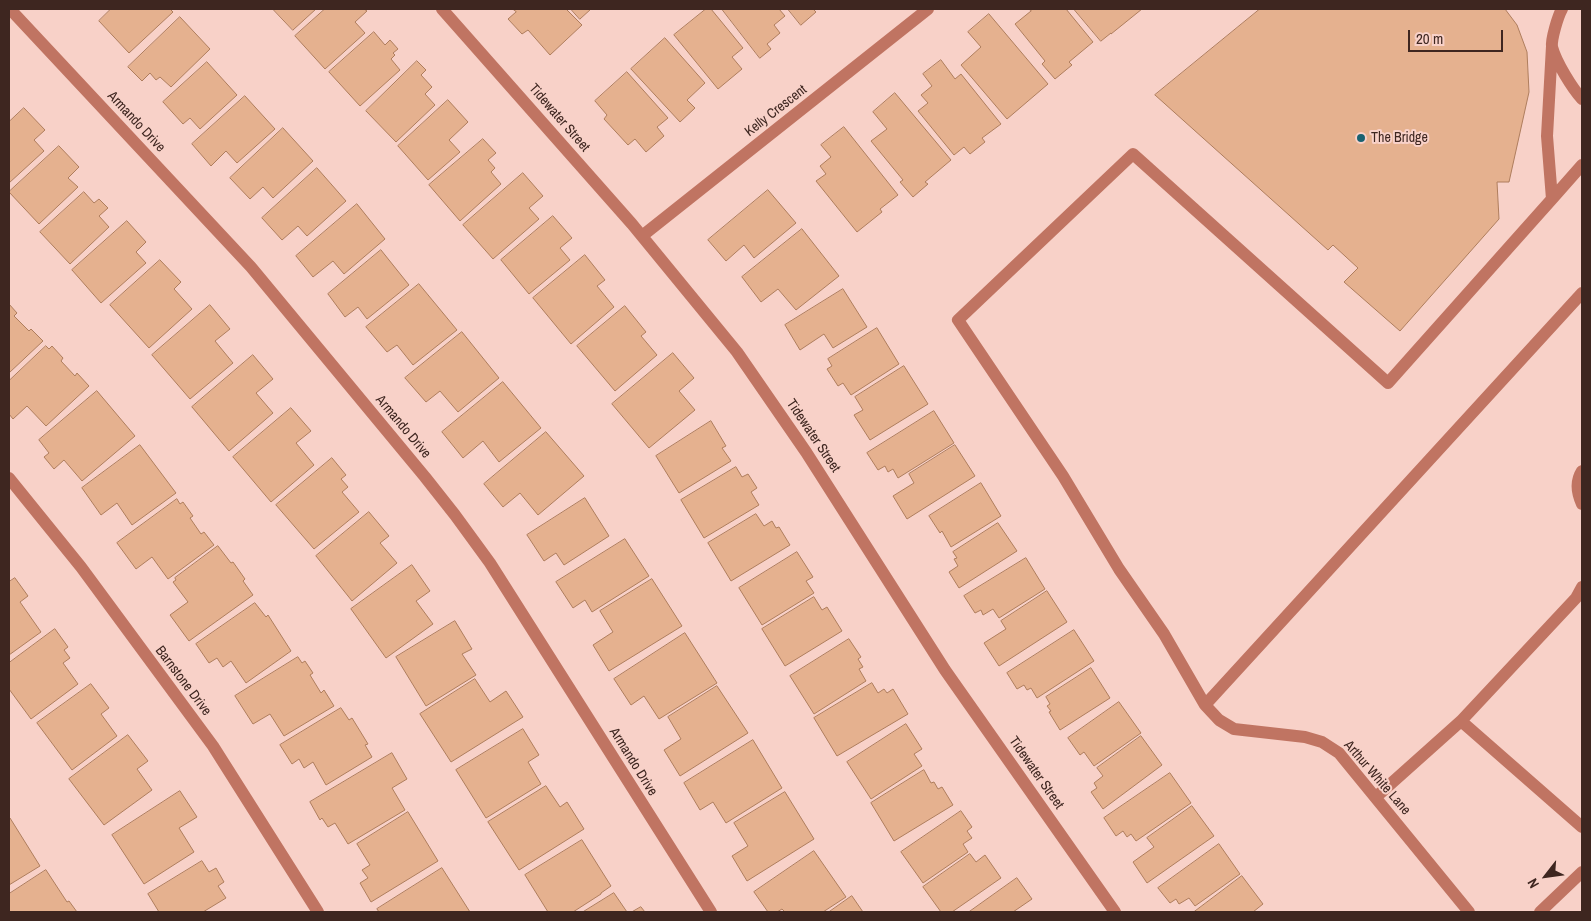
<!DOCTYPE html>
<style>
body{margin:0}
#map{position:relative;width:1591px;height:921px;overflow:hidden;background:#f8d1c8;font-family:"Archivo Narrow",sans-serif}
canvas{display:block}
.frame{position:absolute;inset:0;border:10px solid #3e2620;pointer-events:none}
.north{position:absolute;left:1521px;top:851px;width:50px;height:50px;-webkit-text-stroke:4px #f8d1c8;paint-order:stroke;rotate:240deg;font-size:14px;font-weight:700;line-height:20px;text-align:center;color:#3e2620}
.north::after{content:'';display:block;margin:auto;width:18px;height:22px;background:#3e2620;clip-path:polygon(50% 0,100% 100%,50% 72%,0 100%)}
.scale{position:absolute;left:1408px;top:30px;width:95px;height:22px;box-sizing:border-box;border:2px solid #3e2620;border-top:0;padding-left:6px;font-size:15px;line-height:18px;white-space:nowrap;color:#3e2620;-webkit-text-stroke:4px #f8d1c8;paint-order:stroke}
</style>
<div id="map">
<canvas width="1591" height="921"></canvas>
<div class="frame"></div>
<div class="north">N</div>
<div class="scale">20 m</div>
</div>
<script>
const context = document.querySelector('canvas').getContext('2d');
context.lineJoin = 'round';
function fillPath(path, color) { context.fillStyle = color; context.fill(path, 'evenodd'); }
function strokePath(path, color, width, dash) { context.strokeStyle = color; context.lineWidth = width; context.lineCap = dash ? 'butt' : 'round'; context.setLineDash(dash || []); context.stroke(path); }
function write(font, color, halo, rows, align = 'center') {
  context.font = font + ' "Archivo Narrow",sans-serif'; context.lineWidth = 4; context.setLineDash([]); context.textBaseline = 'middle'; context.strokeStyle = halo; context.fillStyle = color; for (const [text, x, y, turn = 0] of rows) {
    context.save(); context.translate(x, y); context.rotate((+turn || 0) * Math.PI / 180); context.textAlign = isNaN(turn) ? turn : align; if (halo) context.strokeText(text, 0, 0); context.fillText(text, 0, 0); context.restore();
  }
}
const building = new Path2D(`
 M111,9h59l3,3 -44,41 -30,-32z
 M273,9h43l-23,21z
 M325,9h39l3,2 -12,11 10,11 -40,36 -30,-33z
 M513,9h53l16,16 -32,30 -22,-25 -6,4 -14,-15 8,-7z
 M571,9h20l-11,10z
 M706,9h5l32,39 -11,9 10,12 -24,20 -44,-54z
 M722,9h57l6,7 -11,9 6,8 -13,11 4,5 -11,9z
 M788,9h25l3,3 -15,13z
 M1029,9h37l27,33 -24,20 3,3 -17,14 -13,-15 3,-3 -30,-37 16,-13z
 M1074,9h68l-31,25v-1l-10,8z
 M1260,9h245l12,16 10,27 2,40 -20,90h-12l2,37 -99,112 -56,-49 14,-14 -25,-23 -5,5 -173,-155z
 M989,14l59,70 -41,35 -46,-54 20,-18 -13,-15z
 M180,17l30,32 -39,38 -11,-10 -4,3 -6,-7 -8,8 -14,-14z
 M374,32l11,13 5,-5 8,9 -5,4 2,2 -4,4 9,11 -40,36 -31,-34z
 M665,38l40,45 -18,17 8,8 -15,14 -49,-53z
 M941,60l14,19 6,-5 40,50 -19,14 3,4 -15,12 -6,-7 -10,8 -36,-44 10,-8 -7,-8 11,-9 -9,-12z
 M417,61l9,9 -5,5 11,12 -7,7 10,11 -39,37 -30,-31z
 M207,62l30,33 -37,34 -10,-11 -7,6 -20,-22z
 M627,72l41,46 -11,9 7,9 -18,16 -11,-13 -7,6 -24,-26 3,-4 -12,-14z
 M895,93l56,67 -26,22 3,2 -15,13 -13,-15 3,-2 -32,-39 16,-12 -14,-17z
 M245,96l30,33 -38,34 -11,-12 -15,15 -19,-22z
 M448,100l20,22 -19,18 11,12 -32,28 -30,-34z
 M24,108l21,22 -11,10 10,11 -35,32v-61z
 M844,127l54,68 -18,14 2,3 -25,20 -41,-51 10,-7 -6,-8 11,-9 -10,-12z
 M283,128l30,33 -40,37 -10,-11 -13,12 -20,-21z
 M483,139l13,14 -8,7 7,8 -4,4 10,12 -41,37 -31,-36z
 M59,146l20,21 -11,11 10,9 -39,37 -30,-32z
 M317,168l29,33 -39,35 -9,-10 -16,14 -20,-22z
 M523,173l20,23 -14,12 10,11 -46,40 -30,-34z
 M768,190l28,33 -42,35 -10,-13 -18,16 -18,-21z
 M84,192l10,11 5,-4 9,9 -9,8 10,11 -39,37 -30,-32z
 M357,204l28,35 -41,35 -11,-13 -20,16 -17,-21z
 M553,216l19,22 -12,10 10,12 -41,34 -28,-34z
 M127,221l19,21 -10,10 10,11 -45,40 -29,-33z
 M802,229l37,47 -43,34 -18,-21 -17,13 -19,-25z
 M381,250l28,35 -42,34 -9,-12 -13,10 -17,-23z
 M585,255l20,25 -8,6 17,21 -43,37 -38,-46z
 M160,260l21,22 -7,7 18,20 -43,39 -39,-43z
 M419,284l38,46 -44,35 -16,-20 -10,7 -21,-25z
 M843,289l24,38 -34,21 -9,-14 -24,16 -15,-25z
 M9,304l8,9 -3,3 15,15 2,-2 12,12 -34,32z
 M210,305l20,24 -15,12 18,22 -43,36 -38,-44z
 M625,306l21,26 -5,4 16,19 -42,36 -38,-45z
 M877,328l22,36 -48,31 -8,-12 -5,3 -11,-17 5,-3 -4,-7z
 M462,332l37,46 -41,34 -18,-21 -14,11 -21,-24z
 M46,346l3,3 3,-3 11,12 -2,3 14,15 2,-3 12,13 -43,40 -19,-20 -14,13 -4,-5v-33z
 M673,353l21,25 -15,13 16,19 -46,38 -37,-44z
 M253,355l20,24 -17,14 17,20 -44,38 -37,-44z
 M904,366l24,38 -58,36 -16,-25 9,-5 -8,-13z
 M503,382l38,46 -42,34 -16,-21 -20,17 -21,-26z
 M97,391l38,45 -53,45 -18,-21 -10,9 -10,-12 5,-4 -10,-13z
 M291,408l20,23 -15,12 18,22 -43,37 -38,-45z
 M934,411l20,32 -56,35 -5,-9 -5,3 -3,-6 -7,4 -11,-17z
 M711,421l15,25 -4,2 9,13 -52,32 -23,-37z
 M546,432l38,44 -46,39 -18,-22 -17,14 -19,-23z
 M140,445l36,48 -44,32 -15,-22 -16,12 -19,-27z
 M955,445l20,31 -68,43 -14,-23 21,-13 -5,-9z
 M332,458l14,17 -5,4 7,8 -6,5 17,20 -45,37 -38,-44z
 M736,467l6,10 6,-3 9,14 -6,4 8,13 -55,33 -23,-38z
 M981,483l20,33 -50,31 -9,-16 -2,2 -11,-17z
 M585,498l24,38 -45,29 -8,-12 -12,8 -17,-26z
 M177,499l3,5 3,-2 10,14 -3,2 11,16 3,-2 10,13 -46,34 -16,-22 -16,12 -19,-26z
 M369,512l20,24 -9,7 17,20 -45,38 -36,-45z
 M756,514l8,12 8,-5 4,7 3,-1 11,18 -59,36 -23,-38z
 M998,523l19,28 -58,37 -10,-16 9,-6 -4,-7 3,-1 -4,-6z
 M625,539l24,37 -57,36 -7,-12 -12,8 -17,-26z
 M218,546l13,17 2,-1 12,17 -2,2 10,14 -64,46 -19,-26 18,-13 -15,-20 3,-2 -1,-2z
 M797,552l16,25 -7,4 8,12 -52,32 -23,-37z
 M1026,558l19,31 -46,29 -6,-9 -10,6 -2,-5 -6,3 -11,-17z
 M412,565l18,26 -14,10 17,23 -47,34 -35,-49z
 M15,578l13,18 -8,6 21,30 -32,23v-73z
 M652,579l30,47 -73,45 -16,-26 20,-13 -13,-21z
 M1047,591l20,31 -68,44 -15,-23 22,-14 -5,-8z
 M814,597l8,13 5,-3 15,24 -57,35 -23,-37z
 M255,603l11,14 2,-2 23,36 -45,32 -15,-22 -8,6 -6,-9 -8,5 -13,-19z
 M455,621l17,28 -10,5 14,21 -50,31 -30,-49z
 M55,629l13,18 -4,3 6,8 -7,5 15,21 -47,35 -22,-30v-26z
 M1074,630l20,31 -57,37 -6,-10 -4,2 -3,-5 -7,4 -10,-16z
 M685,633l32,50 -58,36 -15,-23 -13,9 -17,-26z
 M849,639l12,18 -3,2 5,8 -4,2 7,12 -52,33 -24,-38z
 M298,657l4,6 3,-2 8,12 -3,2 11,18 3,-3 10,16 -50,30 -14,-22 -17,10 -18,-28z
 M1091,668l19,30 -50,32 -11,-18 2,-1 -4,-5 3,-2 -4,-7z
 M475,679l15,23 16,-11 17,26 -72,45 -31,-48z
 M872,683l6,10 6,-4 3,4 6,-4 15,25 -71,42 -23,-38z
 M91,684l18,24 -8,6 16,22 -45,34 -35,-47z
 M717,686l31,47 -68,43 -16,-26 17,-11 -13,-22z
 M1119,702l22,31 -47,33 -10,-14 -4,3 -12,-17z
 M341,708l8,12 3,-2 16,26 -3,1 7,12 -46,28 -13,-23 -9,6 -5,-9 -7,5 -12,-19z
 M906,724l16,25 -8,5 8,12 -51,33 -24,-37z
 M523,729l16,26 -11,7 13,22 -55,34 -30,-48z
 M128,735l20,26 -11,8 15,21 -48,35 -35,-46z
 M1141,736l21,29 -59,44 -12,-17 6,-4 -3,-5 9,-7 -6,-8z
 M753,740l29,48 -56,35 -13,-21 -13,8 -16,-27z
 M392,753l15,26 -15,9 13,22 -57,34 -13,-21 -7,4 -6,-9 -2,2 -10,-18z
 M924,770l7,13 3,-1 4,7 4,-2 11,18 -59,36 -23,-38z
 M1170,773l21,30 -55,38 -5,-7 -4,3 -4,-6 -7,5 -12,-18z
 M546,786l14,21 7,-5 17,27 -65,41 -31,-48z
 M180,791l17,26 -18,11 15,24 -50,32 -32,-49z
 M785,792l29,47 -67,42 -15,-25 16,-10 -14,-23z
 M1192,806l22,30 -67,47 -14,-21 21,-15 -7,-9z
 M961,811l11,16 -5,4 5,7 -9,6 5,8 -45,31 -22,-31z
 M408,812l30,49 -67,41 -11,-19 8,-5 -6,-8 8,-5 -13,-21z
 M9,818h1l30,48 -31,19z
 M582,840l29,46 -10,7v1l-28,18h-25l-23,-37z
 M1219,844l21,30 -45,32 -6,-8 -10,6 -3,-5 -6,4 -12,-15z
 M814,851l32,46 -23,15h-38l-3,-3 -5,3h-9l-14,-20z
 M970,854l6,8 9,-7 16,23 -49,34h-11l-18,-25z
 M202,861l7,11 7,-4 8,14 -6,4 8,12 -23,14h-44l-11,-18z
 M442,868l28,44h-91l-2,-3z
 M46,870l21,32 2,-1 8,11h-68v-18z
 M1242,876l21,28 -10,8h-59z
 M1017,878l15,21 -19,13h-44z
 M614,893l13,19h-44z
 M852,896l11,16h-34z
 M641,907l4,5h-13z`);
fillPath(building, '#e5b18f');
strokePath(building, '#ae7d5d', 1);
strokePath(new Path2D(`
 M10,9l241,258 174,210 30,38 35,48 221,349
 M442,9l190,215 105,128 69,100 139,218 170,242
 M1562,9c-4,7 -11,30 -10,38 4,15 20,41 30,52
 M1552,46l-5,90 5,63 -164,184 -255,-229 -175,166 105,156 56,93 45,65 41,71 377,-412
 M1552,199l30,-34
 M642,236l286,-227
 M1582,471c-7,11 -5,22 0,33
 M9,478l72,89 132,179 105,166
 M1205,705l14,15 15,9 71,8 17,5 17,11 130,159
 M1461,721l121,106
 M1376,797l85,-76 115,-123 6,-11
 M1540,912l42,-40`), '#c07462', 12);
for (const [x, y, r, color] of [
 [1361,138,5,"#196271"]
]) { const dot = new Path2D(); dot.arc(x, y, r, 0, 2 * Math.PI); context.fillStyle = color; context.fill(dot); strokePath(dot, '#f8d1c8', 2); }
write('14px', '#3e2620', '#f8d1c8', [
 ["Kelly Crescent",776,111,-38],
 ["Tidewater Street",559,118,49],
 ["Armando Drive",136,122,47],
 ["Armando Drive",403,427,50],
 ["Tidewater Street",813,436,56],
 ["Barnstone Drive",183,681,53],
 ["Armando Drive",633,762,58],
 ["Tidewater Street",1036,773,55],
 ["Arthur White Lane",1377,778,49]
]);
write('14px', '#3e2620', '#f8d1c8', [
 ["The Bridge",1371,138]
], 'left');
</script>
